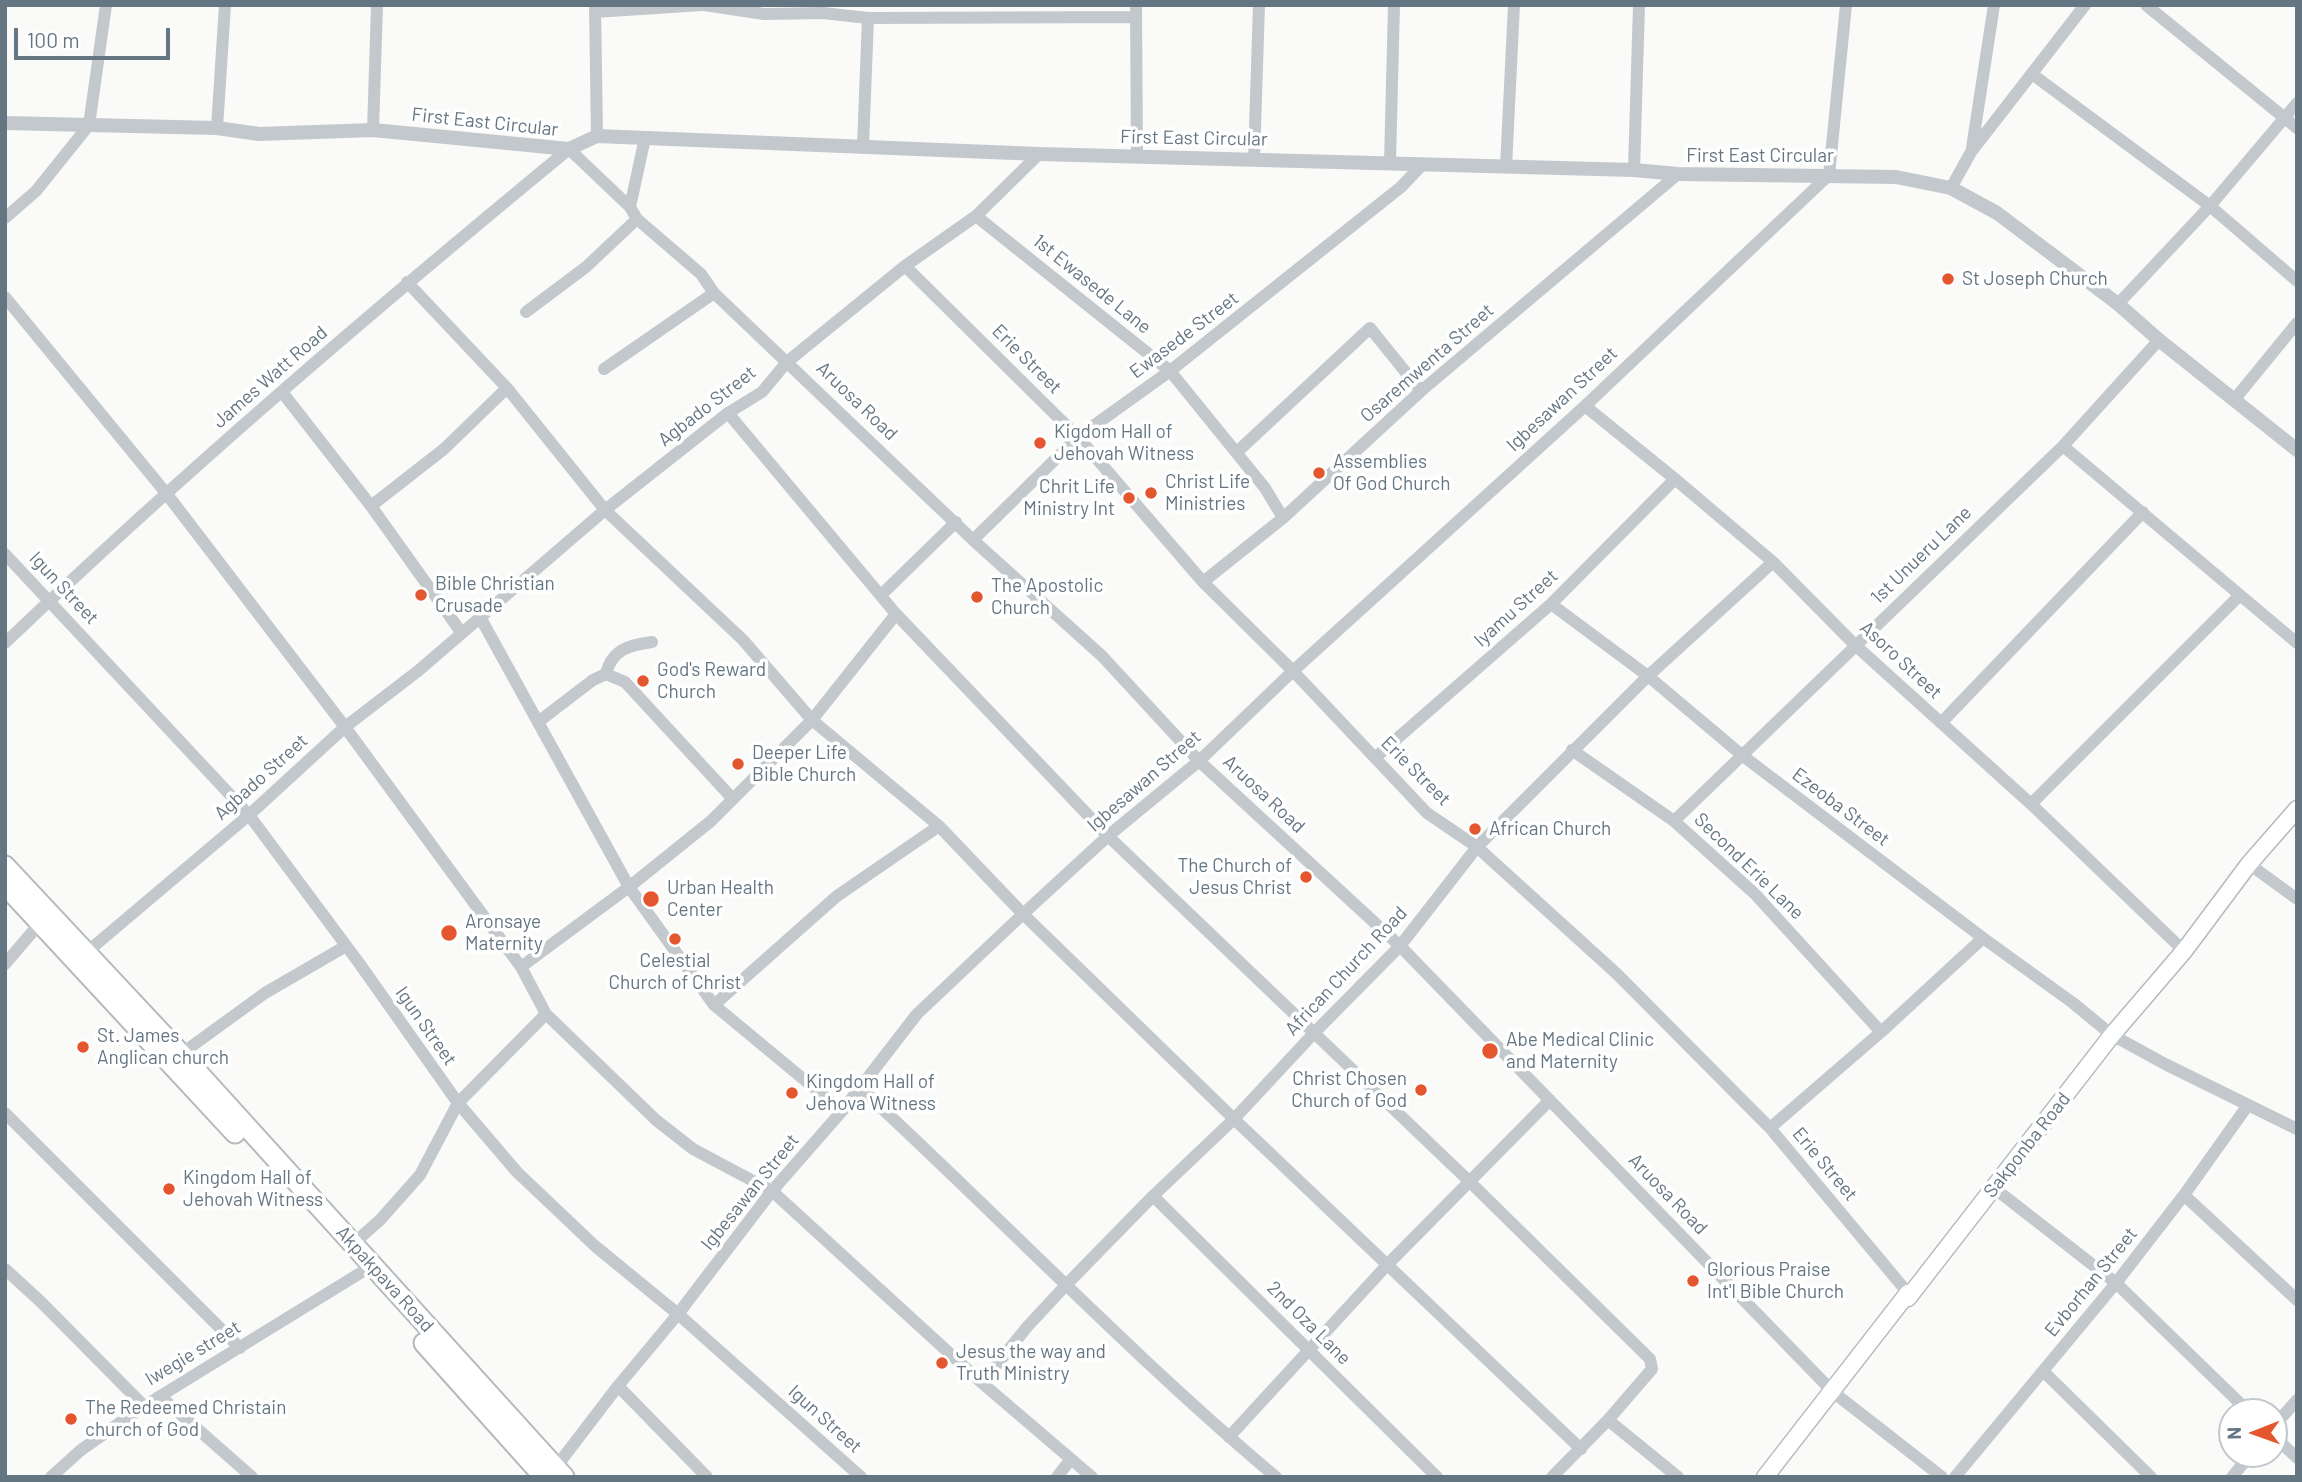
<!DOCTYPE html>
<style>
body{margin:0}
#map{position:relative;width:2302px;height:1482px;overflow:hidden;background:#fafaf8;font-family:Barlow,sans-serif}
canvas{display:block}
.frame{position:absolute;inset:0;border:7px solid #657683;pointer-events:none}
.north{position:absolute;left:2218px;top:1398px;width:70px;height:70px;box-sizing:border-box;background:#fff;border:2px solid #c1c8cd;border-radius:50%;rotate:269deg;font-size:19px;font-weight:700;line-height:28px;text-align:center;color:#657683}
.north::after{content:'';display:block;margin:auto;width:24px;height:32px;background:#e4572e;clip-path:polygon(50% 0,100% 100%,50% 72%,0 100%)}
.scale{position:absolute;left:14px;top:28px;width:156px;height:32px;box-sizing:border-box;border:4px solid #657683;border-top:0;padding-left:9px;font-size:21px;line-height:24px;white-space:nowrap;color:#657683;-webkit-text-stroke:5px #fff;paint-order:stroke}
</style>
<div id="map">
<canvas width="2302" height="1482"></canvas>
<div class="frame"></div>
<div class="north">N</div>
<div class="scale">100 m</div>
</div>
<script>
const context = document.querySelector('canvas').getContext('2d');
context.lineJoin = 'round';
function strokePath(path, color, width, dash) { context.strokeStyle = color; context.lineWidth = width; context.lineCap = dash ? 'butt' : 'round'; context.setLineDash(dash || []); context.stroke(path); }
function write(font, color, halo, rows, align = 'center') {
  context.font = font + ' Barlow,sans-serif'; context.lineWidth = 7; context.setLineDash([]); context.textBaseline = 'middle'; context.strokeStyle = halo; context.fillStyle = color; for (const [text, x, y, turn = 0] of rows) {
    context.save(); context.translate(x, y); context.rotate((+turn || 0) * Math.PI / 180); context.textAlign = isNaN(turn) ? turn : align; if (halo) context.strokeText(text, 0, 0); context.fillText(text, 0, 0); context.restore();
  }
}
const secondary = new Path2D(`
 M1765,1477l143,-184v5l204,-263 72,-84 65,-87 48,-55`);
const trunk = new Path2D(`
 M5,866l176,188 383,423
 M5,885l230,248
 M424,1343l120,134`);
strokePath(secondary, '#b3babf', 19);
strokePath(trunk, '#b4b9bd', 23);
strokePath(new Path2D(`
 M595,5l2,131
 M704,5l60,9 59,-1 45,5 268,-1
 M1136,5l1,152
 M2146,5l151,123
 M595,12l107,-7
 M2032,74l178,132 87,75
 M217,128l8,-123
 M373,130l4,-125
 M863,146l5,-128
 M1972,148l22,-143
 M1254,159l5,-154
 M1390,162l4,-157
 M1506,167l8,-162
 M1634,170l5,-165
 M1951,188l20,-36 114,-147
 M630,207l15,-69
 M976,216l194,155 95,117 18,30
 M5,218l31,-27 53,-66 17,-120
 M905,266l173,171 125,145 90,89 134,142 50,34 140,127 153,154 138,165
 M407,282l100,106 98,122 138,130 69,80 127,106 84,88 211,205 347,330
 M5,297l161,196 179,234 176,240 25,47 110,106 37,29 79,42 210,192 110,94
 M2118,304l92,-98 87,-103
 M526,312l60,-45 51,-48
 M604,369l110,-76
 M282,392l89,114 90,126
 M2234,400l63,-77
 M1585,406l90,73 98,83 82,83 176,159 153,147
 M728,413l168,201 212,222 362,346 180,177 2,10 -44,51 -56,57
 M2063,446l234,197
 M1237,452l133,-124 51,63
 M371,506l73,-57 63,-61
 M973,540l105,-103 92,-66 231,-184 21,-22
 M5,554l244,261 110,148 99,140 59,69 78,74 83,68 183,163
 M1203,582l80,-64 138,-127 257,-217
 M881,595l75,-73
 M1551,604l97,72 95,80 240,182 90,65 39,32 53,29 132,65
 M480,617l149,270 85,118 128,106
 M5,643c181,-173 371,-335 564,-494l61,58 7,12 64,55 13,19 259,247 129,116 97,105 201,185 433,446 109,85
 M606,674c6,-25 24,-29 46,-32
 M538,722l55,-42 13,-6 19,8 107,116
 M1941,723l202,-211
 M1572,750l102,71 81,73 126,138
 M1376,757l175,-153 124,-125
 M2031,804l209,-209
 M1674,821l389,-375 96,-106
 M2249,864l48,35
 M87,952l162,-137 96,-88 73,-56 187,-161 123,-97 34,-21 25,-30 118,-96 71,-50 63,-62
 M5,964l35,-41
 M521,967l108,-80 82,-66 101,-101 84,-106
 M714,1005l123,-109 102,-70
 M181,1054l84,-61 81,-47
 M859,1087c140,129 271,267 417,390
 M5,1113l235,235
 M1770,1128l111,-96 102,-94
 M1994,1188l122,95 133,129
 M2184,1195l113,105
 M1153,1196l284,281
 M353,1244l27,-24 40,-45 38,-72 88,-89
 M5,1269l36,33 103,104
 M2043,1371l108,106
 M982,1383l45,-56 39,-42 87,-89 81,-77 81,-87 85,-86 77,-99 171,-171 125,-114
 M618,1386l89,91
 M160,1396l92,81
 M1608,1420l70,57
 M2274,1426l23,-26
 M2274,1436l23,22
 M1229,1437l159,-173 162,-164
 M553,1471l65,-85 60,-72 94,-123 70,-80 75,-97 106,-100 85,-78 91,-75 94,-90 292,-265 244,-231 17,-170
 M51,1477l30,-27 63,-44 218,-134
 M1057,1477l14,-18
 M1955,1477l161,-194 68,-88 64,-90
 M2232,1477l19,-23`), '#c3c8cc', 12);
strokePath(new Path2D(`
 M5,123l212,5 42,6 114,-4 196,19 28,-13 442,18 595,16 44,4 218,3 55,11 46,25 121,91 41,36 138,110`), '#c3c8cc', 14);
strokePath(secondary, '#fff', 16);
strokePath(trunk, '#fff', 19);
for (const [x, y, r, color] of [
 [1948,279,7,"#e4572e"],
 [1040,443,7,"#e4572e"],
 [1319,473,7,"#e4572e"],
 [1151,493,7,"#e4572e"],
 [1129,498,7,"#e4572e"],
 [421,595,7,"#e4572e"],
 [977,597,7,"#e4572e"],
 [643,681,7,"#e4572e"],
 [738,764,7,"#e4572e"],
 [1475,829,7,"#e4572e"],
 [1306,877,7,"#e4572e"],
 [651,899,9,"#e4572e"],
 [449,933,9,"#e4572e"],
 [675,939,7,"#e4572e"],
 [83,1047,7,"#e4572e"],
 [1490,1051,9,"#e4572e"],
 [1421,1090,7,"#e4572e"],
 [792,1093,7,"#e4572e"],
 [169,1189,7,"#e4572e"],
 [1693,1281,7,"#e4572e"],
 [942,1363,7,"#e4572e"],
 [71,1419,7,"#e4572e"]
]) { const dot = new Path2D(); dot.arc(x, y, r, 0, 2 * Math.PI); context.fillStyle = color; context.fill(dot); strokePath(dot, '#fff', 2.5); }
write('19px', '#657683', '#fff', [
 ["First East Circular",485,122,6],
 ["First East Circular",1194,138,1],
 ["First East Circular",1760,156],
 ["1st Ewasede Lane",1092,284,39],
 ["Ewasede Street",1184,335,-37],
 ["Erie Street",1027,359,45],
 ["Osaremwenta Street",1427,363,-41],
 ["James Watt Road",270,377,-41],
 ["Igbesawan Street",1562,399,-43],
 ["Aruosa Road",857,401,44],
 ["Agbado Street",707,406,-38],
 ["1st Unueru Lane",1921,555,-44],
 ["Igun Street",64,588,47],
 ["Iyamu Street",1516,608,-42],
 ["Asoro Street",1901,660,43],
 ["Erie Street",1416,771,45],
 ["Agbado Street",261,777,-42],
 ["Igbesawan Street",1144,781,-41],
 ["Aruosa Road",1264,794,43],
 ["Ezeoba Street",1841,807,37],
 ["Second Erie Lane",1749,866,44],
 ["African Church Road",1346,971,-47],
 ["Igun Street",426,1026,55],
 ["Sakponba Road",2027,1145,-52],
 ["Erie Street",1825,1164,50],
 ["Igbesawan Street",750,1192,-51],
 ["Aruosa Road",1668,1194,46],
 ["Akpakpava Road",385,1279,48],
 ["Evborhan Street",2091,1282,-51],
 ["2nd Oza Lane",1309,1323,45],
 ["Iwegie street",193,1353,-31],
 ["Igun Street",825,1419,42]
]);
write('19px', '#657683', '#fff', [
 ["St Joseph Church",1962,279],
 ["Kigdom Hall of",1054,432],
 ["Jehovah Witness",1054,454],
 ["Assemblies",1333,462],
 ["Of God Church",1333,484],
 ["Christ Life",1165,482],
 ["Ministries",1165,504],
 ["Chrit Life",1115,487,"right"],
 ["Ministry Int",1115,509,"right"],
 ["Bible Christian",435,584],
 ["Crusade",435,606],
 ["The Apostolic",991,586],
 ["Church",991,608],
 ["God's Reward",657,670],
 ["Church",657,692],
 ["Deeper Life",752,753],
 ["Bible Church",752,775],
 ["African Church",1489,829],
 ["The Church of",1292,866,"right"],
 ["Jesus Christ",1292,888,"right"],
 ["Urban Health",667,888],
 ["Center",667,910],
 ["Aronsaye",465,922],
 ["Maternity",465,944],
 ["Celestial",675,961,"center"],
 ["Church of Christ",675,983,"center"],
 ["St. James",97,1036],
 ["Anglican church",97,1058],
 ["Abe Medical Clinic",1506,1040],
 ["and Maternity",1506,1062],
 ["Christ Chosen",1407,1079,"right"],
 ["Church of God",1407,1101,"right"],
 ["Kingdom Hall of",806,1082],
 ["Jehova Witness",806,1104],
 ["Kingdom Hall of",183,1178],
 ["Jehovah Witness",183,1200],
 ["Glorious Praise",1707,1270],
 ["Int'l Bible Church",1707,1292],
 ["Jesus the way and",956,1352],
 ["Truth Ministry",956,1374],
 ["The Redeemed Christain",85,1408],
 ["church of God",85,1430]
], 'left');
</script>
